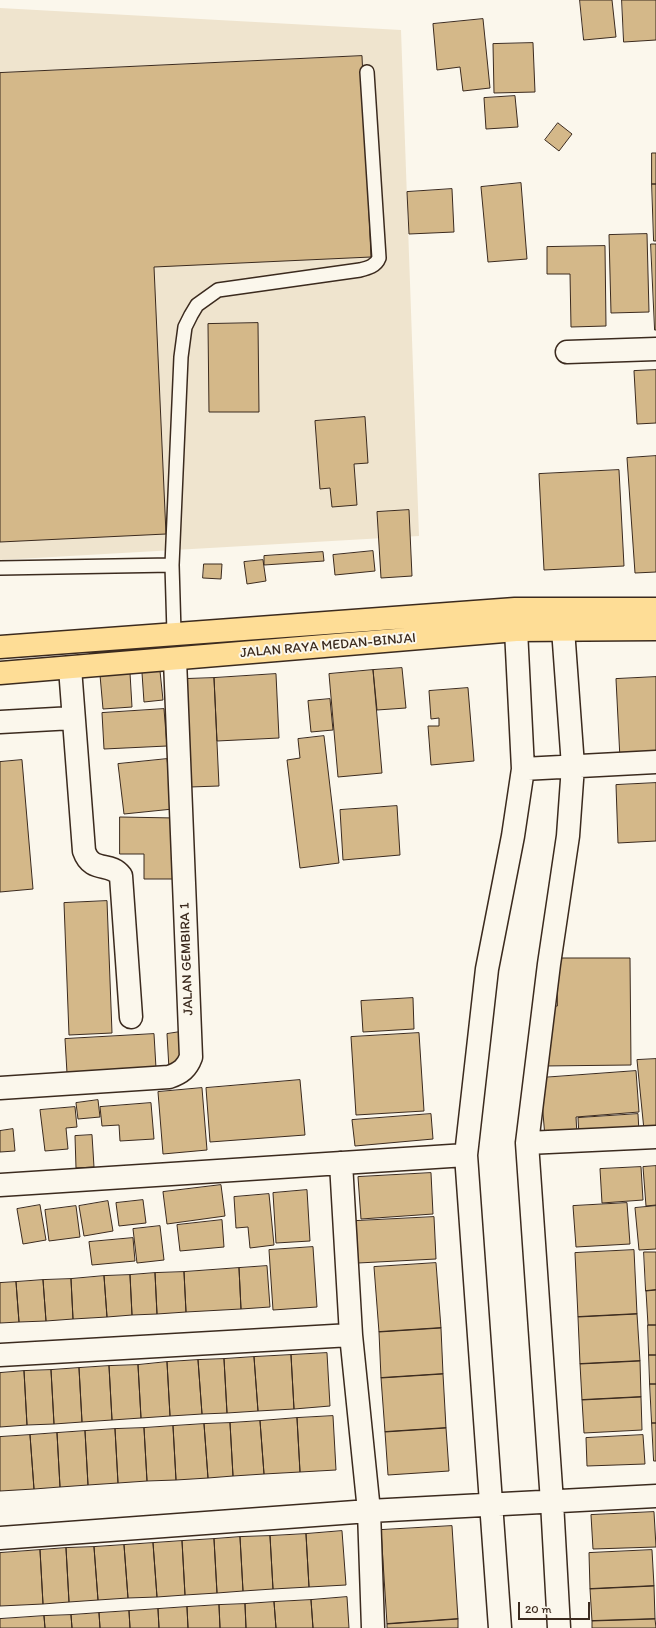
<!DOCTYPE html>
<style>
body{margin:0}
#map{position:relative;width:656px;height:1628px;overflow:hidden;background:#fbf7ec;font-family:Itim,sans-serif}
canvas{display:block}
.scale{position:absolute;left:518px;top:1602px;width:72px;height:18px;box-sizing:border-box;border:2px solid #3b2a1e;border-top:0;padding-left:5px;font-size:12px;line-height:14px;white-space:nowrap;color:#3b2a1e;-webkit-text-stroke:3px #fbf7ec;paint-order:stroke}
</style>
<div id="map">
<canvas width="656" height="1628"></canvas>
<div class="scale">20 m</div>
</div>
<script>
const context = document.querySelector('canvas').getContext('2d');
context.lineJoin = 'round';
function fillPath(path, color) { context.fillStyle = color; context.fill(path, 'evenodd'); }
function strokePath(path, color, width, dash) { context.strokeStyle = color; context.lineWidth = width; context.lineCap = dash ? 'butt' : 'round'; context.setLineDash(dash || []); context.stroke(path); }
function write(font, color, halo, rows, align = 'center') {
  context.font = font + ' Itim,sans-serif'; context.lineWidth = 4; context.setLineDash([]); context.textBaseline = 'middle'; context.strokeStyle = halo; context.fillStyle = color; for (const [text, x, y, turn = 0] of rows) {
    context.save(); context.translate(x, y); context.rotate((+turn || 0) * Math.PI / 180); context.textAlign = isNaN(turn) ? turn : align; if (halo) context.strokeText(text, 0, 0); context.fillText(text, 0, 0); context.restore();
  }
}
fillPath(new Path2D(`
 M0,8l401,22 18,506 -419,24z`), '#efe4ce');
const building = new Path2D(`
 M580,0h32l4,37 -32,3z
 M622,0h34v40l-32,2z
 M483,19l7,69 -27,3 -3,-24 -23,3 -4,-46z
 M533,43l2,49 -41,1 -1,-49z
 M362,56l9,201 -217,10 12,267 -166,8v-469z
 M515,96l3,31 -32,2 -2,-31z
 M558,123l14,11 -13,17 -14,-11z
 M652,153h4v31h-4z
 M521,183l6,76 -39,3 -7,-75z
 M652,184h4v57h-2z
 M452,189l2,43 -45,2 -2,-42z
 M647,234l2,78 -38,1 -2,-78z
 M651,244h5v86h-1z
 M605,246l1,80 -35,1 -1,-53h-23v-27z
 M258,323l1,89h-50l-1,-88z
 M656,370v53l-19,1 -3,-53z
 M365,417l3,46 -14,1 3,41 -25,2 -2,-19 -10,1 -5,-68z
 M656,456v116l-21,1 -8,-115z
 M619,470l5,96 -80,4 -5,-96z
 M409,510l3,66 -31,2 -4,-66z
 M373,551l2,20 -40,4 -2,-20z
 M323,552l1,9 -60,4v-9z
 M263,560l3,21 -19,3 -3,-22z
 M204,564h18l-1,15 -18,-1z
 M402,668l4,40 -29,2 -4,-40z
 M373,670l9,103 -44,4 -9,-103z
 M160,671l3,29 -19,2 -2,-29z
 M130,673l2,34 -29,2 -3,-34z
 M276,674l3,64 -62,3 -3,-63z
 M656,677v80l-36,2 -4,-80z
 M214,678l5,108 -29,1 -5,-108z
 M468,688l6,73 -43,4 -3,-39h11v-8l-8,1 -2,-28z
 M330,699l3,31 -22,2 -3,-31z
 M164,709l3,37 -63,3 -2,-36z
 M324,736l15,127 -39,5 -13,-108 13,-2 -2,-19z
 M167,759l6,50 -49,5 -6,-50z
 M22,760l11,129 -33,3v-130z
 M656,783v58l-38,2 -2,-58z
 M397,806l3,49 -57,5 -3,-50z
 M120,817l55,1 -1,61h-30v-25h-24z
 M107,901l5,132 -43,2 -5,-132z
 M557,958h73l1,107 -88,1 6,-59 8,-1z
 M413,998l1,31 -51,3 -2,-31z
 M180,1032l2,36 -13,1 -2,-35z
 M419,1033l5,78 -68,4 -5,-78z
 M154,1034l2,34 -89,5 -2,-34z
 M656,1059v70l-12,1 -7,-70z
 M636,1071l3,41 -63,5 1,18 -32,2 -5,-59z
 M300,1080l5,55 -95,7 -4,-54z
 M202,1088l5,62 -44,4 -5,-62z
 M98,1100l2,17 -22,2 -2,-16z
 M151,1103l3,36 -34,2 -1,-16 -17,1 -2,-19z
 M75,1107l2,20 -11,1 2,21 -23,2 -5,-41z
 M431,1114l2,25 -78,7 -3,-26z
 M638,1114l1,18 -60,4 -1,-18z
 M13,1129l2,22 -15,1v-21z
 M92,1135l2,32 -18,1 -1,-32z
 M656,1166v39l-10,1 -3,-39z
 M641,1167l2,33 -41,3 -2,-34z
 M431,1173l2,41 -72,5 -3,-42z
 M221,1185l4,31 -58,8 -4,-32z
 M307,1190l3,51 -34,2 -3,-50z
 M269,1194l5,51 -24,3 -2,-21 -12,1 -2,-31z
 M143,1200l3,23 -27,3 -3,-23z
 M108,1201l5,30 -29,5 -5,-30z
 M627,1203l3,41 -54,3 -3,-41z
 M40,1205l6,35 -23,4 -6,-35z
 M76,1206l4,31 -31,4 -4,-31z
 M656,1206v43l-17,1 -4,-42z
 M434,1217l2,42 -78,4 -2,-42z
 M222,1220l2,27 -44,4 -3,-26z
 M160,1226l4,34 -27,3 -4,-34z
 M133,1238l2,23 -43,4 -3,-23z
 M313,1247l4,60 -44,3 -4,-60z
 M634,1250l3,64 -59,3 -3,-64z
 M644,1252h12v38l-10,1z
 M436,1263l5,65 -62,4 -5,-65z
 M267,1266l3,41 -29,2 -2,-41z
 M239,1268l2,41 -55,3 -2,-40z
 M184,1272l2,40 -29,2 -2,-41z
 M155,1273l2,41 -25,1 -2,-40z
 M130,1275l2,40 -25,2 -3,-41z
 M104,1276l3,41 -34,2 -2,-40z
 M71,1279l2,40 -27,2 -3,-41z
 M43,1280l3,41 -27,1 -3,-40z
 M16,1282l3,40 -19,1v-40z
 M656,1290v35h-8l-2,-34z
 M637,1314l3,47 -60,3 -2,-47z
 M648,1325h8v30h-7z
 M441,1328l2,46 -62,4 -2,-46z
 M327,1353l3,53 -36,3 -3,-54z
 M291,1355l3,54 -36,2 -4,-54z
 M649,1355h7v29h-6z
 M254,1357l4,54 -31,2 -3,-54z
 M224,1359l3,54 -25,1 -4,-54z
 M198,1360l4,54 -32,2 -3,-54z
 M640,1361l1,36 -59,3 -2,-36z
 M167,1362l3,54 -29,2 -3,-53z
 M138,1365l3,53 -29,2 -3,-54z
 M109,1366l3,54 -30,2 -3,-54z
 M79,1368l3,54 -28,2 -3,-54z
 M51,1370l3,54 -27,1 -3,-54z
 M24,1371l3,54 -27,2v-54z
 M443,1374l3,54 -61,4 -4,-54z
 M650,1384h6v39h-4z
 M641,1397l1,33 -58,3 -2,-33z
 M333,1416l3,54 -36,2 -3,-54z
 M297,1418l3,54 -36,2 -4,-53z
 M260,1421l4,53 -31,2 -3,-53z
 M230,1423l3,53 -25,2 -4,-54z
 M652,1423h4v38h-2z
 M204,1424l4,54 -32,2 -3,-54z
 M173,1426l3,54 -29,1 -3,-53z
 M144,1428l3,53 -29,2 -3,-54z
 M446,1428l3,43 -61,4 -3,-43z
 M115,1429l3,54 -30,2 -3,-54z
 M85,1431l3,54 -28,2 -3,-54z
 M57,1433l3,54 -26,2 -4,-54z
 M30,1435l4,54 -34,2v-54z
 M643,1435l2,29 -58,2 -1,-28z
 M654,1512l2,35 -63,2 -2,-34z
 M452,1526l6,93 -71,5 -6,-94z
 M342,1531l4,54 -37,2 -3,-53z
 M306,1534l3,53 -36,2 -3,-53z
 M270,1536l3,53 -30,2 -3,-54z
 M240,1537l3,54 -26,2 -3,-54z
 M214,1539l3,54 -32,2 -3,-54z
 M182,1541l3,54 -28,2 -4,-54z
 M153,1543l4,54 -29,1 -4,-53z
 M124,1545l4,53 -30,2 -4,-53z
 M94,1547l4,53 -29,2 -3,-54z
 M66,1548l3,54 -26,2 -3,-54z
 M40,1550l3,54 -43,2v-53z
 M652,1550l2,36 -64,3 -1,-36z
 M654,1586l1,33 -63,2 -2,-32z
 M347,1597l2,31h-36l-2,-28z
 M311,1600l2,28h-37l-2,-26z
 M274,1602l2,26h-30l-1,-24z
 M245,1604l1,24h-26l-1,-23z
 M219,1605l1,23h-32l-1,-21z
 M187,1607l1,21h-29l-1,-19z
 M158,1609l1,19h-29l-1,-17z
 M129,1611l1,17h-30l-1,-15z
 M99,1613l1,15h-28l-1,-13z
 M71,1615l1,13h-27l-1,-12z
 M44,1616l1,12h-45v-9z
 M458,1619v9h-71v-4z
 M655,1619l1,9h-64v-7z`);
fillPath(building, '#d4b889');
strokePath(building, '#3b2a1e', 1);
const lane = new Path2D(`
 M0,568l172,-3
 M174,633l-2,-68 9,-208 4,-30 6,-12 6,-10 21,-15 142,-20c8,-2 16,-4 19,-12l-12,-186`);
const street = new Path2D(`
 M567,352l89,-3
 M70,668l14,183c8,23 26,10 37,25l10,141
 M0,722l73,-4
 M523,769l133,-7
 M0,1088l169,-11c12,-4 18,-9 22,-20l-16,-397
 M527,1143l129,-6
 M341,1163l10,172 18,176 4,117
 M0,1185l466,-30
 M0,1355l351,-20
 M0,1538l369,-27 287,-15
 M500,1628l-34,-473 21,-186 26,-133 10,-67 -7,-139
 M559,1628l-7,-126 -25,-359 22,-179 19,-128 5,-70 -10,-137`);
const highway = new Path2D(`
 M0,647l515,-38h141
 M0,673l516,-43 140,-1`);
strokePath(lane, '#3b2a1e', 16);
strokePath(street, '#3b2a1e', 25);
strokePath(highway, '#3b2a1e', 25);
strokePath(lane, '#fbf7ec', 13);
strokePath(street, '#fbf7ec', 22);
strokePath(highway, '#fedd96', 22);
write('14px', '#3b2a1e', '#fbf7ec', [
 ["JALAN RAYA MEDAN-BINJAI",328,646,-5],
 ["JALAN GEMBIRA 1",187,959,-92]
]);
</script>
